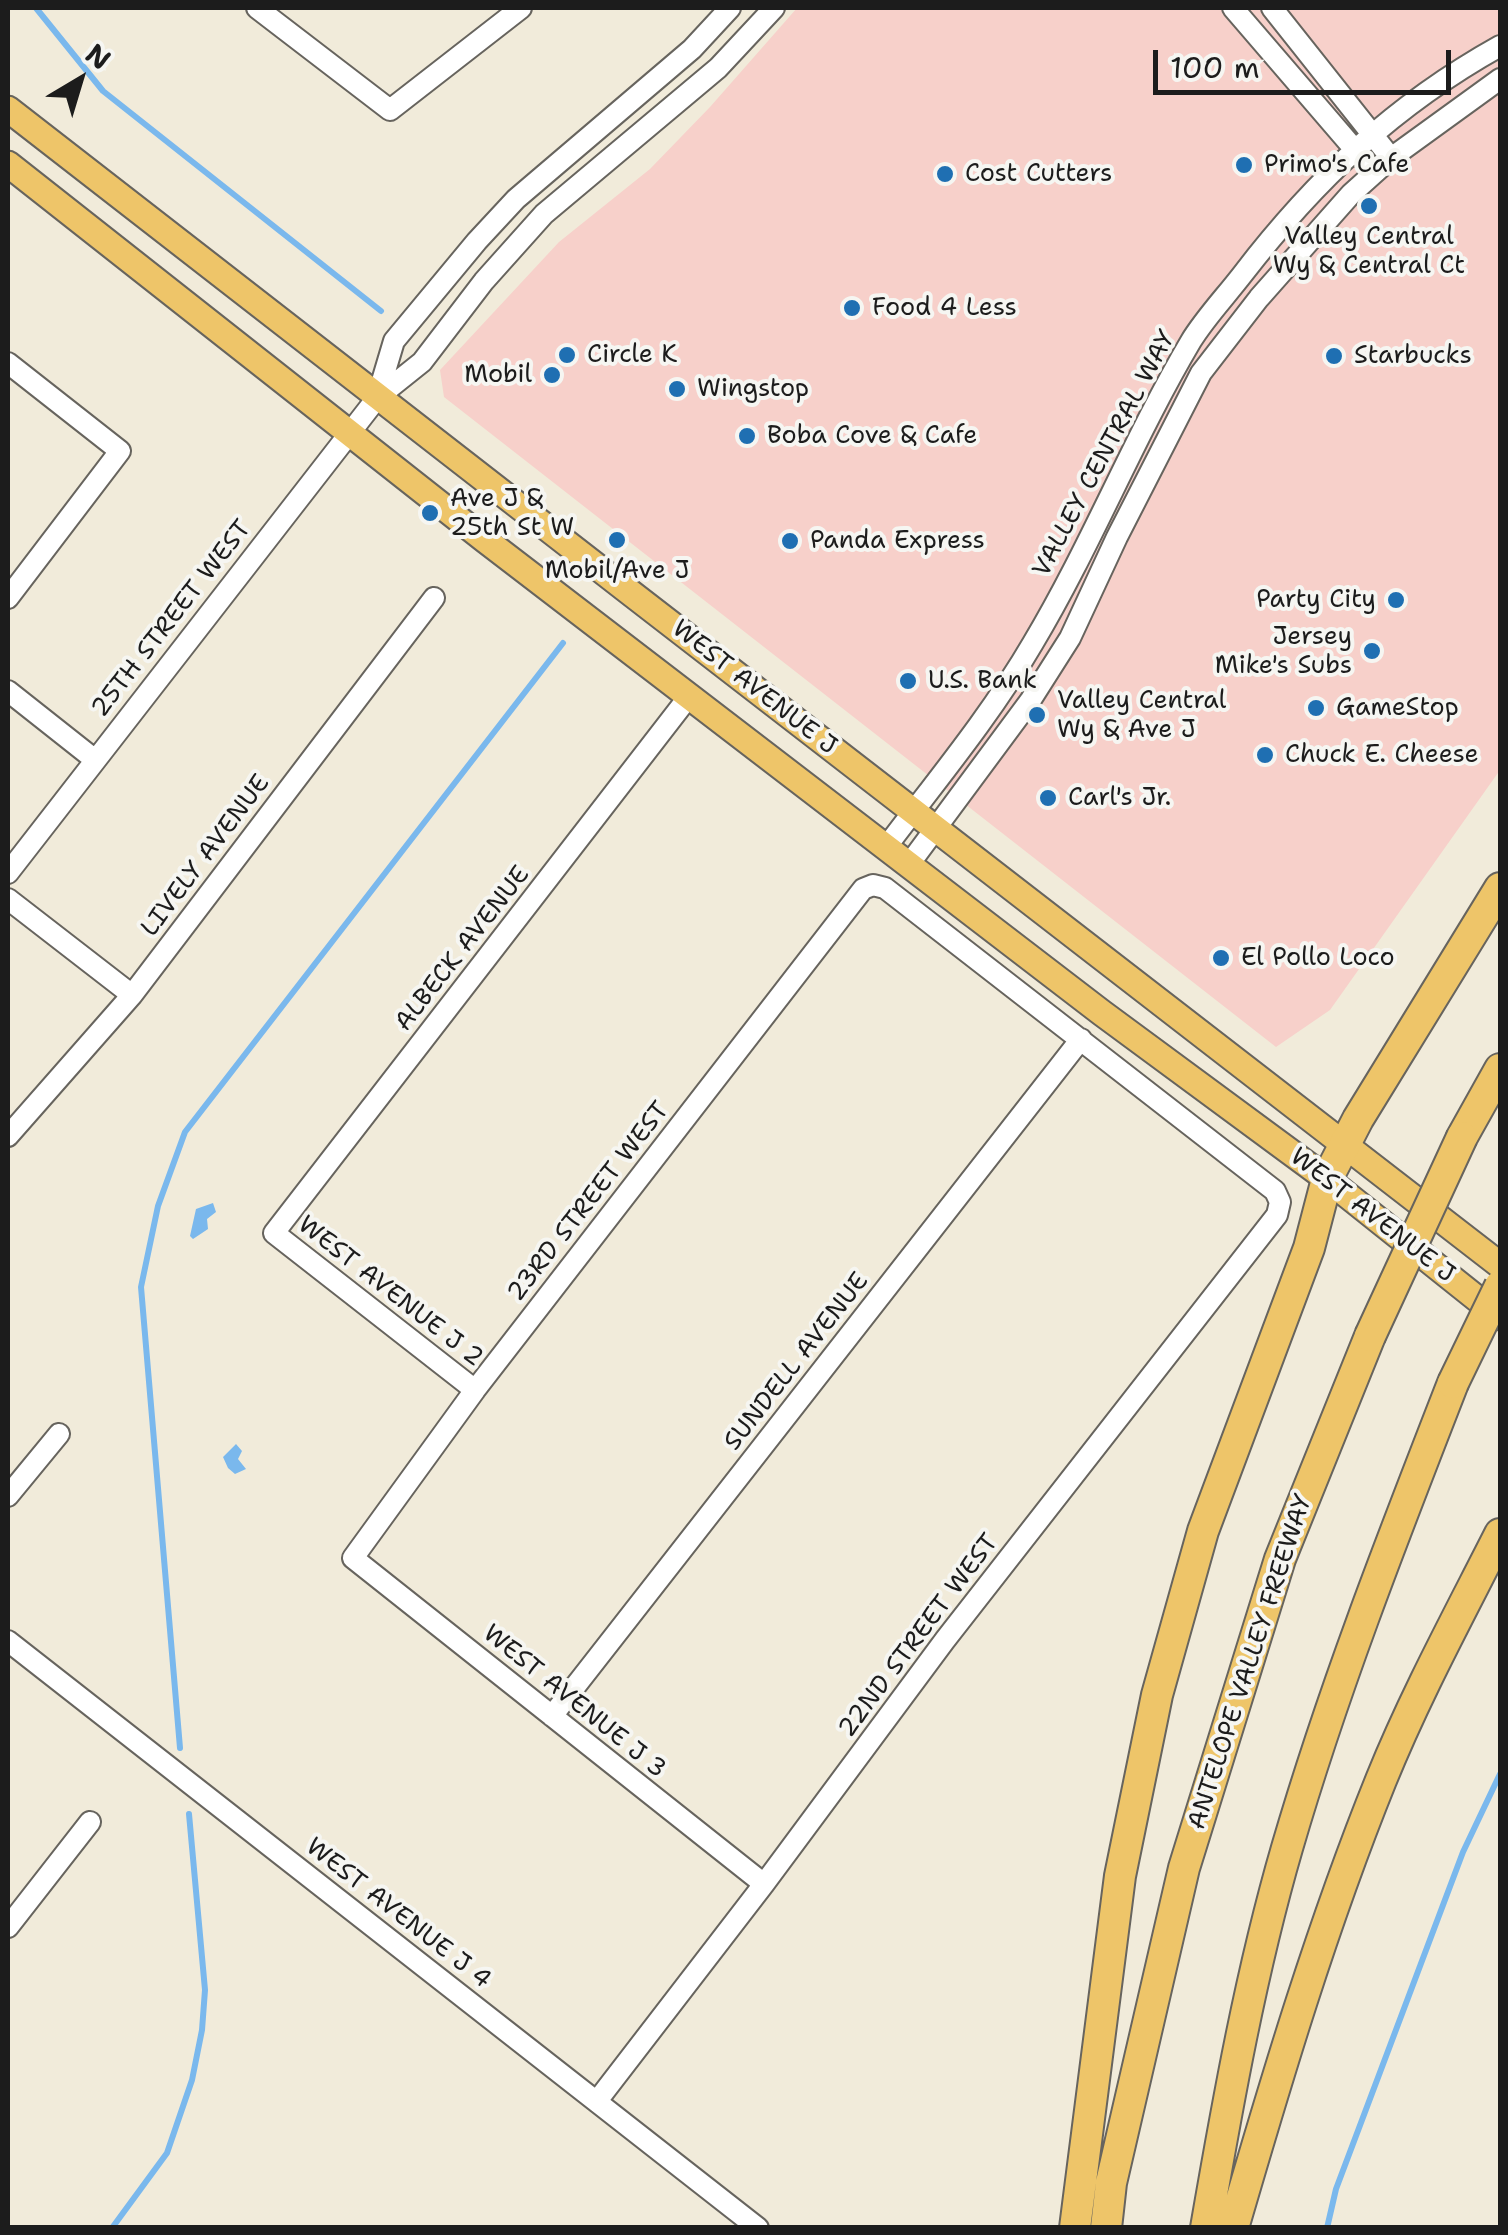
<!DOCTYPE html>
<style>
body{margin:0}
#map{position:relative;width:1508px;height:2235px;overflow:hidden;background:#f1ebda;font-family:"Shantell Sans",sans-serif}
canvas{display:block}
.frame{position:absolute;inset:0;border:10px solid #1c1c1c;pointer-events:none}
.north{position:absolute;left:30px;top:30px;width:100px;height:100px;-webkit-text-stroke:8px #f6f6f2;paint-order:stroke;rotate:38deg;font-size:28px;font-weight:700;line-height:40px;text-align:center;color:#1c1c1c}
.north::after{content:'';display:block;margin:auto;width:35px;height:45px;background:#1c1c1c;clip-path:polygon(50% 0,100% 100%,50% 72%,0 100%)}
.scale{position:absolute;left:1153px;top:50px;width:298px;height:45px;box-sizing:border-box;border:5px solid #1c1c1c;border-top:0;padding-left:12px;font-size:30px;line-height:35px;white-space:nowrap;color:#1c1c1c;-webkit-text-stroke:8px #f6f6f2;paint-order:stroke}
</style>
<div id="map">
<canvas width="1508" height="2235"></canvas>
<div class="frame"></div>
<div class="north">N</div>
<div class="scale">100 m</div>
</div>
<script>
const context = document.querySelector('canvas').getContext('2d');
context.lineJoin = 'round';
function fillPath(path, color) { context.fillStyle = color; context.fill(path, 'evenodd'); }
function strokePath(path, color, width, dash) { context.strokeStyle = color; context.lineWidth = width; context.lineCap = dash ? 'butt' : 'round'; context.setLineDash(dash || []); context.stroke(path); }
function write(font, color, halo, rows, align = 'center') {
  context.font = font + ' "Shantell Sans",sans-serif'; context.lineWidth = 8; context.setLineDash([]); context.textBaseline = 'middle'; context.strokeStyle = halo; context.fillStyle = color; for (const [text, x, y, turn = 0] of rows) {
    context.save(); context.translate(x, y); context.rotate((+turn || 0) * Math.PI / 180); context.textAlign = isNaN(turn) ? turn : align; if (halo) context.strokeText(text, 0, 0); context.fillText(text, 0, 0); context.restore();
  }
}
fillPath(new Path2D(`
 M797,8h703v762l-170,240 -54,37 -832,-650 -4,-27 119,-128 91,-73 60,-62z`), '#f7d0ca');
fillPath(new Path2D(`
 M213,1203l3,9 -9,7 1,10 -15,10 -3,-3 6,-27z
 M236,1444l6,7 -4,8 8,10 -11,5 -7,-6 -5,-11z`), '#7ab8ed');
strokePath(new Path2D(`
 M36,8l67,83 278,220
 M180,1748l-39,-461 17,-81 27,-74 378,-489
 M112,2228l55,-75 25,-73 10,-50 3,-40 -16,-176
 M1327,2228l9,-39 127,-337 37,-78`), '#7ab8ed', 6);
const minor = new Path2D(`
 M257,8l133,102 131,-102
 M1233,8l141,164
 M1272,8l119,150
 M8,363l112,88 -112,147
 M377,398l17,-57 83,-100 39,-42 176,-150 38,-41
 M8,691l86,68
 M887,846c50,-66 104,-131 146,-203 58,-97 100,-204 158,-302 14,-23 34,-44 51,-66 73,-95 152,-170 258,-229
 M910,863l120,-162 40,-63 47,-101 84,-164 58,-75 92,-104 40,-36 109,-79
 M8,873l369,-475 45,-36 62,-81 60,-67 174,-146 56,-60
 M8,899l124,96
 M8,1136l124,-141 302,-397
 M475,1390l-201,-157 416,-538
 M8,1496l51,-62
 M8,1641l750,587
 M552,1716l529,-677
 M8,1927l82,-105
 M597,2101l167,-217 181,-244 332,-425 3,-13 -5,-11 -390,-303 -12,-3 -10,4 -388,501 -122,168 411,326`);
const major = new Path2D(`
 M8,109c495,388 996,770 1492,1156
 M8,164l476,375 618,474 225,166 173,138`);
const highway = new Path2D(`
 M1462,1137l38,-68
 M1075,2228l45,-352 37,-181 46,-164 106,-283 18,-69 31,-60 142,-231
 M1106,2228l5,-45 73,-315 96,-309 90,-223
 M1206,2228c22,-127 45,-256 81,-380 46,-158 106,-311 166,-465
 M1233,2228c44,-151 89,-302 148,-448 34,-84 78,-165 119,-246`);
strokePath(minor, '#67645e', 24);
strokePath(major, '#67645e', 29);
strokePath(highway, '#67645e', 34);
strokePath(minor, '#fff', 20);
strokePath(major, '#eec569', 25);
strokePath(highway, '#eec569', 30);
const highwayBridge = new Path2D(`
 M1370,1336l92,-199
 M1453,1383l47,-97`);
strokePath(highwayBridge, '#67645e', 34, []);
strokePath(highwayBridge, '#eec569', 30);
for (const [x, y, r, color] of [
 [1244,165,10,"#1f6fb2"],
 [945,174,10,"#1f6fb2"],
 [1369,206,10,"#1f6fb2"],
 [852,308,10,"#1f6fb2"],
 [567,355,10,"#1f6fb2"],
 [1334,356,10,"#1f6fb2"],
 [552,375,10,"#1f6fb2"],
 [677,389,10,"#1f6fb2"],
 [747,436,10,"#1f6fb2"],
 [430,513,10,"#1f6fb2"],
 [617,540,10,"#1f6fb2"],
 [790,541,10,"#1f6fb2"],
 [1396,600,10,"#1f6fb2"],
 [1372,651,10,"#1f6fb2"],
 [908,681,10,"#1f6fb2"],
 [1316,708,10,"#1f6fb2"],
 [1037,715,10,"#1f6fb2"],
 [1265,755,10,"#1f6fb2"],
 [1048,798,10,"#1f6fb2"],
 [1221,958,10,"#1f6fb2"]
]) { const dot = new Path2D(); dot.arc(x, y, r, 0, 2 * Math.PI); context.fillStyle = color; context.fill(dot); strokePath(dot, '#f6f6f2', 4); }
write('25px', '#1c1c1c', '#f6f6f2', [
 ["Primo's Cafe",1264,165],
 ["Cost Cutters",965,174],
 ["Valley Central",1369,237,"center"],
 ["Wy & Central Ct",1369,266,"center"],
 ["Food 4 Less",872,308],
 ["Circle K",587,355],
 ["Starbucks",1354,356],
 ["Mobil",532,375,"right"],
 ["Wingstop",697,389],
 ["Boba Cove & Cafe",767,436],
 ["Ave J &",450,499],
 ["25th St W",450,528],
 ["Panda Express",810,541],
 ["Mobil/Ave J",617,571,"center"],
 ["Party City",1376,600,"right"],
 ["Jersey",1352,637,"right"],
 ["Mike's Subs",1352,666,"right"],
 ["U.S. Bank",928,681],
 ["Valley Central",1057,701],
 ["Wy & Ave J",1057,730],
 ["GameStop",1336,708],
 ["Chuck E. Cheese",1285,755],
 ["Carl's Jr.",1068,798],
 ["El Pollo Loco",1241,958]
], 'left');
write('25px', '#1c1c1c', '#f6f6f2', [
 ["VALLEY CENTRAL WAY",1105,454,-62],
 ["25TH STREET WEST",172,619,-52],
 ["WEST AVENUE J",754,688,38],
 ["LIVELY AVENUE",206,856,-53],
 ["ALBECK AVENUE",463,949,-52],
 ["23RD STREET WEST",589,1202,-52],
 ["WEST AVENUE J",1372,1216,38],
 ["WEST AVENUE J 2",390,1292,38],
 ["SUNDELL AVENUE",797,1362,-52],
 ["22ND STREET WEST",919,1636,-53],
 ["ANTELOPE VALLEY FREEWAY",1251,1662,-72],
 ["WEST AVENUE J 3",574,1702,39],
 ["WEST AVENUE J 4",398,1914,38]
]);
</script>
